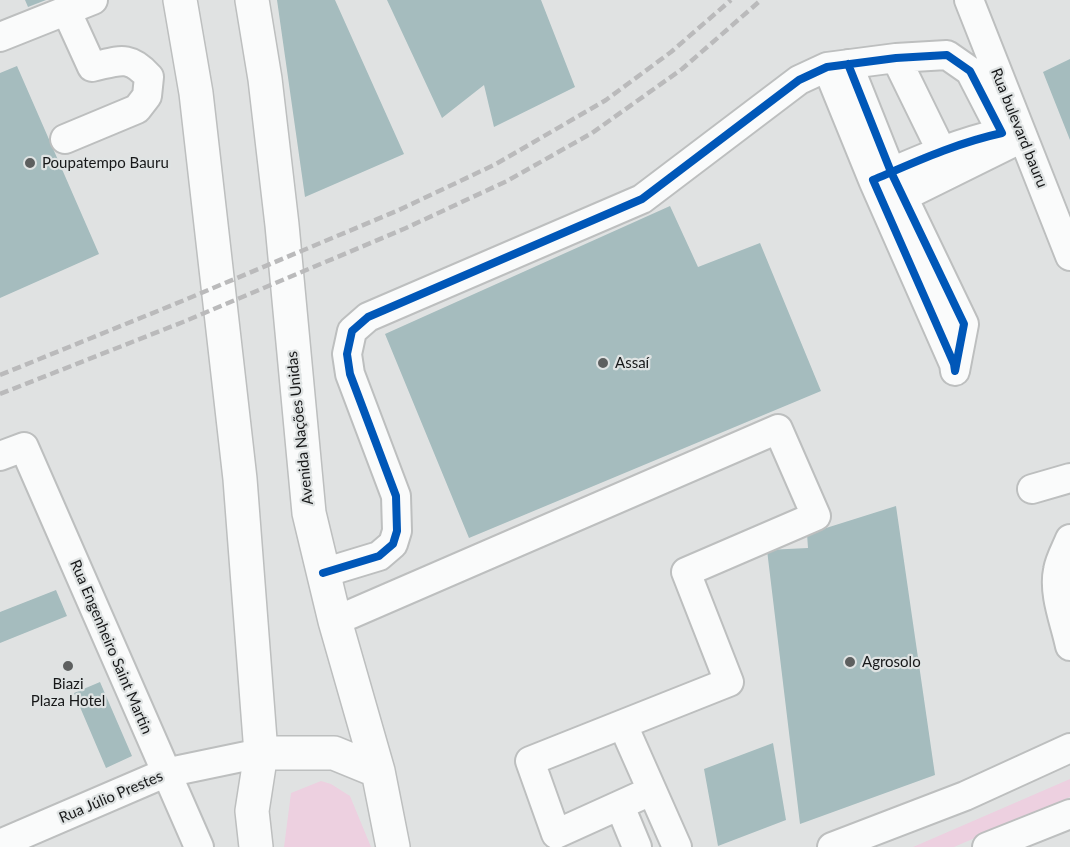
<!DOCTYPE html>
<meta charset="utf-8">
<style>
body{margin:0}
canvas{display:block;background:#e0e2e2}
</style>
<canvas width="1070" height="847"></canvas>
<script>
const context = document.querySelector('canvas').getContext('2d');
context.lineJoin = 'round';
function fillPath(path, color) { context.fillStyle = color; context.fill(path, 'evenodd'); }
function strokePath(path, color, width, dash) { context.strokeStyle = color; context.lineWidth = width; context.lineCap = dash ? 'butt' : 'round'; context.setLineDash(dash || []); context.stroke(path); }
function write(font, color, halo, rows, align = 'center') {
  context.font = font + ' Lato,sans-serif'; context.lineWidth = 4.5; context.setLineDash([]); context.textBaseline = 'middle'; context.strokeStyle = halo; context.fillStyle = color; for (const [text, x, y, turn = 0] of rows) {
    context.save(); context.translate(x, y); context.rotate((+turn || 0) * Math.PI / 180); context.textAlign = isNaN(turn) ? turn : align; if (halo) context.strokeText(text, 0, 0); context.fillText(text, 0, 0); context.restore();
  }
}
fillPath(new Path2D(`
 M1070,779v18l-116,50h-41z
 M321,781l10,3 19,12 21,51h-87l7,-54z`), '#edd0e0');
fillPath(new Path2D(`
 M25,0h21l-18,7z
 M277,0h58l69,154 -99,43z
 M387,0h154l34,87 -81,40 -10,-42 -42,33z
 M1070,59v81l-27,-68z
 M17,66l82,188 -99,44v-225z
 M670,206l28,61 62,-24 61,148 -352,147 -84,-204z
 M896,506l39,269 -135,49 -33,-274 41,-2 -1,-14z
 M56,590l11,26 -67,27v-31z
 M100,682l32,74 -26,12 -32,-75z
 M773,743l13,77 -68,26 -14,-77z`), '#a5bcbe');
const minor = new Path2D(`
 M969,0l101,256
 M0,37l93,-37
 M896,58l45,92
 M827,67l46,113
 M65,139l72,-30 10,-13 2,-19c-20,-23 -30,-16 -57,-10l-26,-57
 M903,197l107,-53 -2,-4
 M0,456l24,-9 175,400
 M1032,489l38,-11
 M1070,539c-4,10 -10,20 -12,31 -5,24 7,52 12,76
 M323,573l56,-17 14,-12 4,-13 -1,-35 -46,-122 -3,-20 5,-23 16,-14 274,-118 157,-119 28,-13 69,-9 51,-3 23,16 32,62c-46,10 -87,29 -129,47l81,184 1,7 9,-47 -73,-152 -43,-108
 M335,621l443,-192 38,87 -130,56 43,110 -199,79 26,73 95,-43
 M623,725l54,122
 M620,806l17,41
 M0,844l165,-71 96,-20
 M832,847l133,-51 105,-48
 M987,847l83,-33`);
const major = new Path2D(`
 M180,0l16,93 44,386 21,274 -9,58 4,36
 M252,0l13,79 17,146 27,288 26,108 43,150 15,76
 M261,753h73l44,18`);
strokePath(minor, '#bdbfbf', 32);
strokePath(major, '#bdbfbf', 36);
strokePath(minor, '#fafbfb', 28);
strokePath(major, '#fafbfb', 33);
strokePath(new Path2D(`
 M0,375l175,-71 224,-94 97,-46 110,-64 65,-48 60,-52
 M0,394l183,-72 223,-94 101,-47 85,-48 90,-64 79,-69`), '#bababb', 4.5, [9, 4.5]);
strokePath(new Path2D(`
 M323,573l56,-17 14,-12 4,-13 -1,-35 -46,-122 -3,-20 5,-23 16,-14 274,-118 157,-119 28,-13 69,-9 51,-3 23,16 32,62c-46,10 -87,29 -129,47l81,184 1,7 9,-47 -73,-152 -43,-108`), '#0057b8', 8);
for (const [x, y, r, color] of [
 [30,163,6,"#5d5f5f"],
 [603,363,6,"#5d5f5f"],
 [850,662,6,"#5d5f5f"],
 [68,666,6,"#5d5f5f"]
]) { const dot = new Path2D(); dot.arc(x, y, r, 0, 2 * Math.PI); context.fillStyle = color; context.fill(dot); strokePath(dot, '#dfe3e3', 2); }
write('15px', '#171819', '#dfe3e3', [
 ["Rua bulevard bauru",1019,128,68],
 ["Avenida Nações Unidas",300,428,-96],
 ["Rua Engenheiro Saint Martin",111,647,67],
 ["Rua Júlio Prestes",111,797,-23]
]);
write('15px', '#171819', '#dfe3e3', [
 ["Poupatempo Bauru",42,163],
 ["Assaí",615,363],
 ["Agrosolo",862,662],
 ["Biazi",68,684,"center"],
 ["Plaza Hotel",68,701,"center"]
], 'left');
</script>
